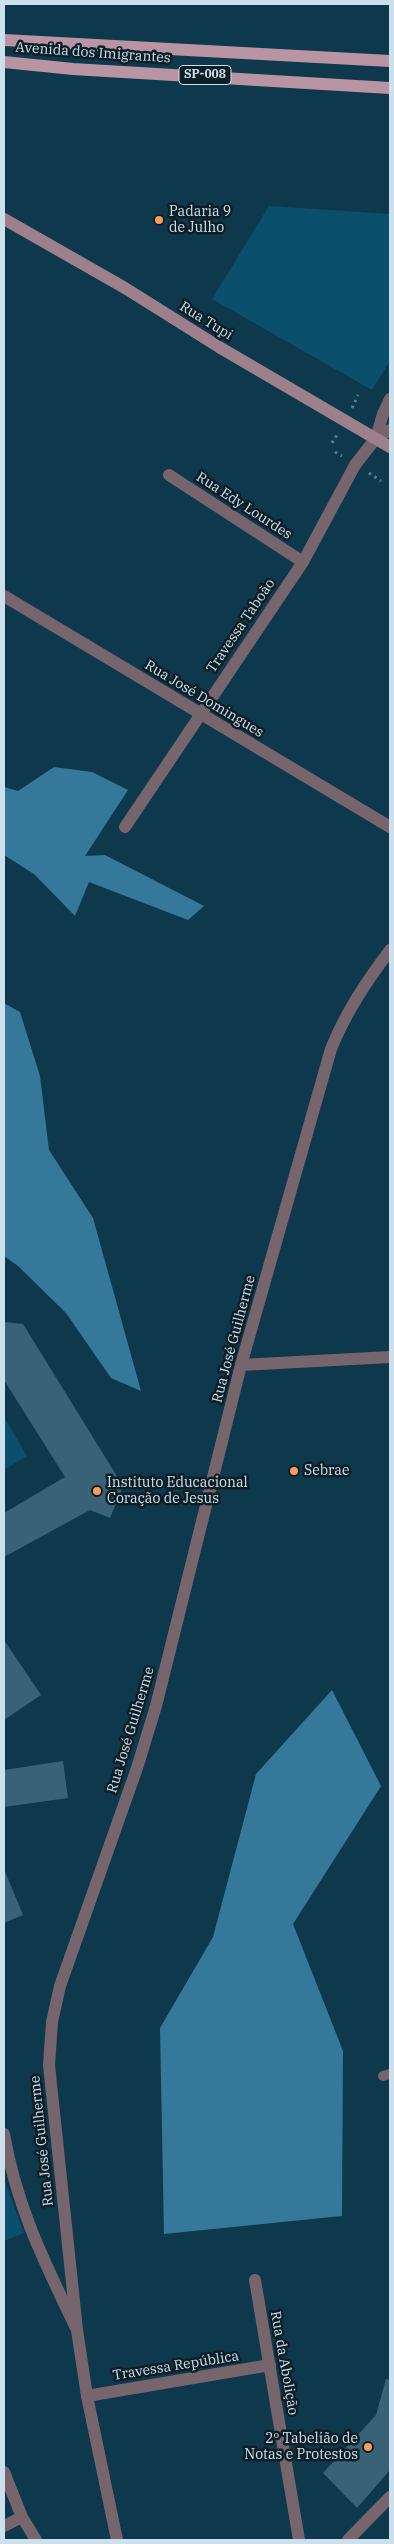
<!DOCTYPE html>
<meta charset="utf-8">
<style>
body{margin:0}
#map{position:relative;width:394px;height:2544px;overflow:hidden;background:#0e394c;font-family:"IBM Plex Serif",serif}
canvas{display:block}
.frame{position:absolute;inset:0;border:5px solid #cbe0ec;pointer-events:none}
</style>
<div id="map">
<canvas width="394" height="2544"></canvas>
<div class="frame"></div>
</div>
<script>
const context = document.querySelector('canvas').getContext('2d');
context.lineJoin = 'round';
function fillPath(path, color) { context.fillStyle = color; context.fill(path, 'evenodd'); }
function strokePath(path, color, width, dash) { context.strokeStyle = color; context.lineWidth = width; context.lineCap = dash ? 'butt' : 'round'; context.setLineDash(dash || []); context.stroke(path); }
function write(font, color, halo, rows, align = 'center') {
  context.font = font + ' "IBM Plex Serif",serif'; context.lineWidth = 5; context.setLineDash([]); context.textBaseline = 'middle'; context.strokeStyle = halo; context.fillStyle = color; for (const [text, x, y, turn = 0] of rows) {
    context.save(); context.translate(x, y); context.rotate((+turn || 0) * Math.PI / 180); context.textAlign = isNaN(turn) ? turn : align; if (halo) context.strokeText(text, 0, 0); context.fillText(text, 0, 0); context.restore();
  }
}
fillPath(new Path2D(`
 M269,206l121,8v147l-18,29 -160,-91z
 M4,1417l23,39 -23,14z
 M4,2179l20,54 -20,8z`), '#0a4f6b');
fillPath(new Path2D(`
 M54,767l38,5 36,18 -43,66 20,-1 99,51 -16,14 -99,-38 -14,34 -41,-42 -30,-19v-68l14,4z
 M4,1003l16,9 20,64 9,74 44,68 48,173 -30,-13 -45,-65 -48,-47 -14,-10z
 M332,1690l49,96 -88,138 50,127 -1,165 -178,18 -4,-206 53,-91 43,-163z`), '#357899');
fillPath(new Path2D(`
 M4,1322l19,2 100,162 -13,32 -20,-8 -86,47v-44l61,-36 -61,-97z
 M4,1640l37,55 -37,25z
 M63,1761l5,37 -64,9v-37z
 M4,1869l19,46 -19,8z
 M386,2379l4,1v90l-33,38 -34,-35 53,-58z`), '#396277');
strokePath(new Path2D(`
 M352,408l6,-13
 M332,443l6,-10
 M335,452l7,4
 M369,473l12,8`), '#5a7c8c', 3, [2.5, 4]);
strokePath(new Path2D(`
 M383,2076l7,-2`), '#77656d', 10);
strokePath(new Path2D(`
 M169,475l134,87
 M125,827l178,-265 52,-97 21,-27
 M241,1365l149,-8
 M4,2134c13,74 40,127 72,194
 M255,2280l44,260
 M87,2396l183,-31
 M4,2472l18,45 14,23
 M4,2526l18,-9
 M348,2540l42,-43`), '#77656d', 12);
strokePath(new Path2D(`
 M376,438l7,-24 7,-15
 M376,438l14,-8
 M4,596l386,231
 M117,2540l-30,-144 -10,-66 -28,-265 3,-43 8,-36 77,-218 19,-62 85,-341 90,-316c15,-37 35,-67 59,-99`), '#77656d', 12);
strokePath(new Path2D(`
 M4,219l121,69 94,59 171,100`), '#9d808c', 12);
strokePath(new Path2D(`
 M4,40l386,21
 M4,62l69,7 317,19`), '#b995a4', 12);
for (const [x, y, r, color] of [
 [159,220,5,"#ff9b5a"],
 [294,1471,5,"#ff9b5a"],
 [97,1491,5,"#ff9b5a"],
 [368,2447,5,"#ff9b5a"]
]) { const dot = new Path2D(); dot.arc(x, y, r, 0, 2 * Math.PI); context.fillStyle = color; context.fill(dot); strokePath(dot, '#0d1e27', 2); }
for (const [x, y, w] of [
 [205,75,52]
]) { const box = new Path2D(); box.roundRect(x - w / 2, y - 9.5, w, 19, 4); context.fillStyle = '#0d1e27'; context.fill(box); strokePath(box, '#cbe0ec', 1); }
write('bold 12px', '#cbe0ec', null, [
 ["SP-008",205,75]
]);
write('14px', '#cbe0ec', '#0d1e27', [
 ["Avenida dos Imigrantes",93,53,4],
 ["Rua Tupi",206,321,32],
 ["Rua Edy Lourdes",244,506,33],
 ["Travessa Taboão",241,626,-56],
 ["Rua José Domingues",204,699,31],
 ["Rua José Guilherme",234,1339,-75],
 ["Rua José Guilherme",131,1730,-73],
 ["Rua José Guilherme",42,2141,-96],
 ["Rua da Abolição",284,2363,80],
 ["Travessa República",176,2366,-9]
]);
write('14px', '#cbe0ec', '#0d1e27', [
 ["Padaria 9",169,212],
 ["de Julho",169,228],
 ["Sebrae",304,1471],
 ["Instituto Educacional",107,1483],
 ["Coração de Jesus",107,1499],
 ["2º Tabelião de",358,2439,"right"],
 ["Notas e Protestos",358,2455,"right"]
], 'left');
</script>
